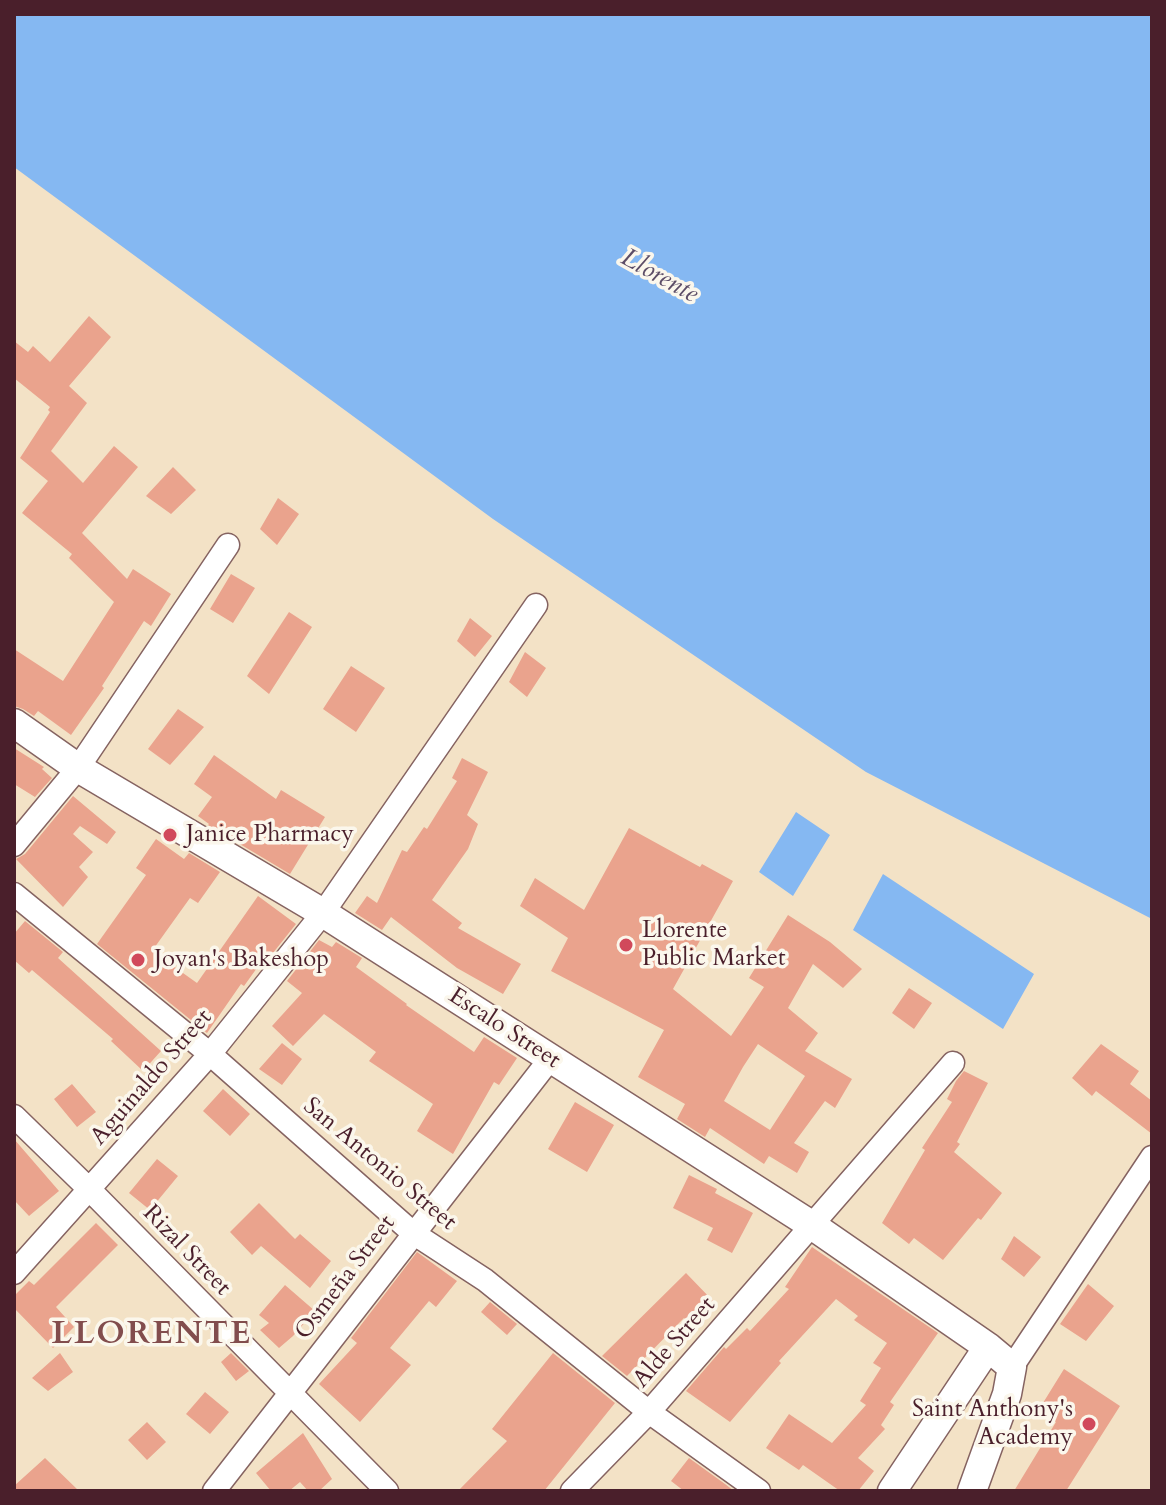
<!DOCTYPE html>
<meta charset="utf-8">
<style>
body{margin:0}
#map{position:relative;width:1166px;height:1505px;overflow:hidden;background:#f3e2c6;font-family:Cardo,serif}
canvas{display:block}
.frame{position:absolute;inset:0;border:16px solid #4a1f2b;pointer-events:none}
</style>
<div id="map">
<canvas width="1166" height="1505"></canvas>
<div class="frame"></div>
</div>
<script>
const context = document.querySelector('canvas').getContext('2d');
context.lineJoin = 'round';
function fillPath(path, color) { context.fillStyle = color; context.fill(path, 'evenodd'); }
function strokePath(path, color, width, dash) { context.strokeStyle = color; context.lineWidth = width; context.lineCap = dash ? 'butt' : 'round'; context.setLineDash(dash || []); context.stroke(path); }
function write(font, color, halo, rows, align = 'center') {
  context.font = font + ' Cardo,serif'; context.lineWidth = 7; context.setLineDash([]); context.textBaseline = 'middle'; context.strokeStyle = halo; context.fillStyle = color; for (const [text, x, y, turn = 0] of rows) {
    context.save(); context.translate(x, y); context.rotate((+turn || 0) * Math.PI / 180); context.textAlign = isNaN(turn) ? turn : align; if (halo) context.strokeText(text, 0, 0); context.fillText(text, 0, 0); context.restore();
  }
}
fillPath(new Path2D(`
 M14,14h1138v905l-286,-147 -373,-253 -479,-352z
 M796,812l34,23 -37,61 -34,-24z
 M883,874l151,100 -31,55 -150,-99z`), '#85b8f2');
fillPath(new Path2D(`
 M89,316l22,21 -42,49 18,17 -36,48 32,32 31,-37 24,21 -56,66 45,46 6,-10 38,25 -20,32 -7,-5 -42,65 2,2 -33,47 -33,-24 -4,5 -11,-7 -9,-3v-57l49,32 51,-79 -45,-44 3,-4 -50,-41 26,-32 -28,-23 30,-46 -2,-2 2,-3 -36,-29v-37l14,11 5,-6 17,16z
 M173,467l23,23 -25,24 -25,-18z
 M278,498l21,16 -22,31 -17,-16z
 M231,574l24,14 -22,35 -23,-14z
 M289,612l23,15 -43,67 -22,-18z
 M470,618l22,18 -17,21 -18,-16z
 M525,652l21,16 -19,29 -18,-15z
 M351,666l34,22 -29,44 -33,-23z
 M178,709l26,18 -34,38 -22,-16z
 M14,748l30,19 -2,2 10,9 -17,19 -21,-13z
 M214,755l62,44 5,-9 44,27 -35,57 -82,-49 1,-1 -11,-8 14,-19 -18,-13z
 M462,758l26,14 -21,43 11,9 -10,25 -36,51 30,23 -4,5 63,36 -18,30 -46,-26 -66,-51 -9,13 -27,-17 12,-17 10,7 25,-53 5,2 17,-25 3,2 30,-48 -5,-3z
 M73,796l43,36 -9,12 -27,-18 -7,8 20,18 -14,15 9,10 -25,30 -47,-48 9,-5z
 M629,828l71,39 2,-3 31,17 -60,108 58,47 33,-49 -15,-9 39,-63 42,27 32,27 -19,19 -30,-24 -25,44 30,25 -13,18 47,28 -17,29 -10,-7 -31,42 15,9 -12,21 -28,-17 -5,8 -54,-36 -5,9 -28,-18 8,-15 -47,-27 26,-47 -113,-59 17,-33 -48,-32 15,-28 49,32zM758,1044l47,32 -35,54 -46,-29 19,-34z
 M156,839l28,20 5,-6 31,19 -22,31 -8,-5 -38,53 45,32 61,-87 38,28 -31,39 -3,-2 -18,25 -3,-2 -34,49 -110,-89 49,-69 -10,-7z
 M25,921l38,31 -5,6 103,93 -18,20 -32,-30 2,-2 -81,-69 -3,3 -15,-13v-26z
 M319,940l13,7 4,-5 26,16 -6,9 51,37 -1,1 68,47 10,-15 33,21 -18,27 -5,-3 -41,72 -36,-23 16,-27 -64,-43 7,-9 -52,-38 -31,32 -21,-20 30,-33 -15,-12z
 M909,988l23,15 -18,26 -22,-16z
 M282,1043l20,16 -20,26 -23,-16z
 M1101,1044l38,27 -9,13 22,17v33l-56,-43 -4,5 -20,-18z
 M964,1071l24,12 -31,59 3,2 -6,8 48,41 -21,27 -3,-2 -35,42 -29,-22 -5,6 -27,-21 43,-73 -3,-2 30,-46 -5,-3 9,-18z
 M72,1084l24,28 -19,15 -23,-28z
 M223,1089l27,25 -20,22 -27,-25z
 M575,1102l39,23 -27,47 -39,-23z
 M14,1139l45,52 -30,25 -15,-16z
 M157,1159l21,17 -28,34 -21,-17z
 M689,1175l28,14 -2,4 38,20 -21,40 -25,-13 6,-12 -40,-20z
 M259,1203l36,36 5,-5 31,27 -21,27 -49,-42 -9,9 -22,-23z
 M96,1223l22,22 -62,62 18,20 -21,21 -39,-40v-12l15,-15 5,4z
 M1014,1236l27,21 -17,20 -23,-18z
 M812,1247l126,86 -48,69 4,3 -13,20 4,4 -27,29 16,13 -16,20h-18l-37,-26 -4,5 -33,-22 23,-34 43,29 34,-38 -6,-4 21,-33 -8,-5 14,-20 -33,-23 4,-4 -22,-17 -57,62 2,2 -51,59 -44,-31 38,-44 2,2 21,-21 3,3 39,-42 -4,-2z
 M417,1252l40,29 -21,26 -7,-6 -39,47 21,17 -51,57 -41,-38 38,-41 -6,-5z
 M686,1273l27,28 -23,23 -6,-6 -57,58 -25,-20z
 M1088,1284l26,22 -28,35 -26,-17z
 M285,1285l30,26 -22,25 -14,12 -19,-18 9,-7 -10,-8z
 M490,1302l27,22 -10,11 -26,-23z
 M60,1353l13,19 -25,19 -16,-13z
 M231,1353l18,18 -13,10 -15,-19z
 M553,1353l62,50 -71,88h-86l49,-50 -15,-12z
 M1064,1369l56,37 -54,85h-52l42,-69 -18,-11z
 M205,1392l24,20 -19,22 -24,-20z
 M147,1422l19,20 -19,18 -19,-20z
 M303,1433l29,46 -13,12h-11l-8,-9 -11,9h-18l-15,-18z
 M45,1458l34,33h-65v-5z
 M689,1458l36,26 9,7h-50l-13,-10z`), '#eaa38d');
const minor = new Path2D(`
 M14,845l64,-77 150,-223
 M14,894l196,160 203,179 72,47 164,132 110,79
 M14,1116l75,73 298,302
 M14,1273l196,-219 113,-141 213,-308
 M1012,1367l140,-210
 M214,1491l336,-432
 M572,1491l77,-79 304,-349`);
const tertiary = new Path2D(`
 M14,723l64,45 245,145 490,313 175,121 24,20 -5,27 -35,97
 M892,1491l96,-144`);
strokePath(minor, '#856361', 25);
strokePath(tertiary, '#856361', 31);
strokePath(minor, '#fff', 22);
strokePath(tertiary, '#fff', 28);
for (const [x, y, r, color] of [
 [170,835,8,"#d1495b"],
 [626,945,8,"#d1495b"],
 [138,960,8,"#d1495b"],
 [1089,1424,8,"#d1495b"]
]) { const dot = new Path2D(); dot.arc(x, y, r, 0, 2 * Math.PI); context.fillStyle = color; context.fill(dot); strokePath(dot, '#fbf7ec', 3); }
write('24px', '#4a1f2b', '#fbf7ec', [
 ["Janice Pharmacy",186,835],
 ["Llorente",642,931],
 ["Public Market",642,959],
 ["Joyan's Bakeshop",154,960],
 ["Saint Anthony's",1073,1410,"right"],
 ["Academy",1073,1438,"right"]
], 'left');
write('24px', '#4a1f2b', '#fbf7ec', [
 ["Escalo Street",504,1029,33],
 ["Aguinaldo Street",152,1078,-49],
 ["San Antonio Street",379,1165,40],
 ["Rizal Street",186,1251,46],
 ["Osmeña Street",346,1278,-53],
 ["Alde Street",675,1343,-49]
]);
write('italic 26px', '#5c4d67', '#fbf7ec', [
 ["Llorente",659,277,29]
]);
context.letterSpacing = '2px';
write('bold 32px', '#824d4d', '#fbf7ec', [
 ["LLORENTE",152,1336]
]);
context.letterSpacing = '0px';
</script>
